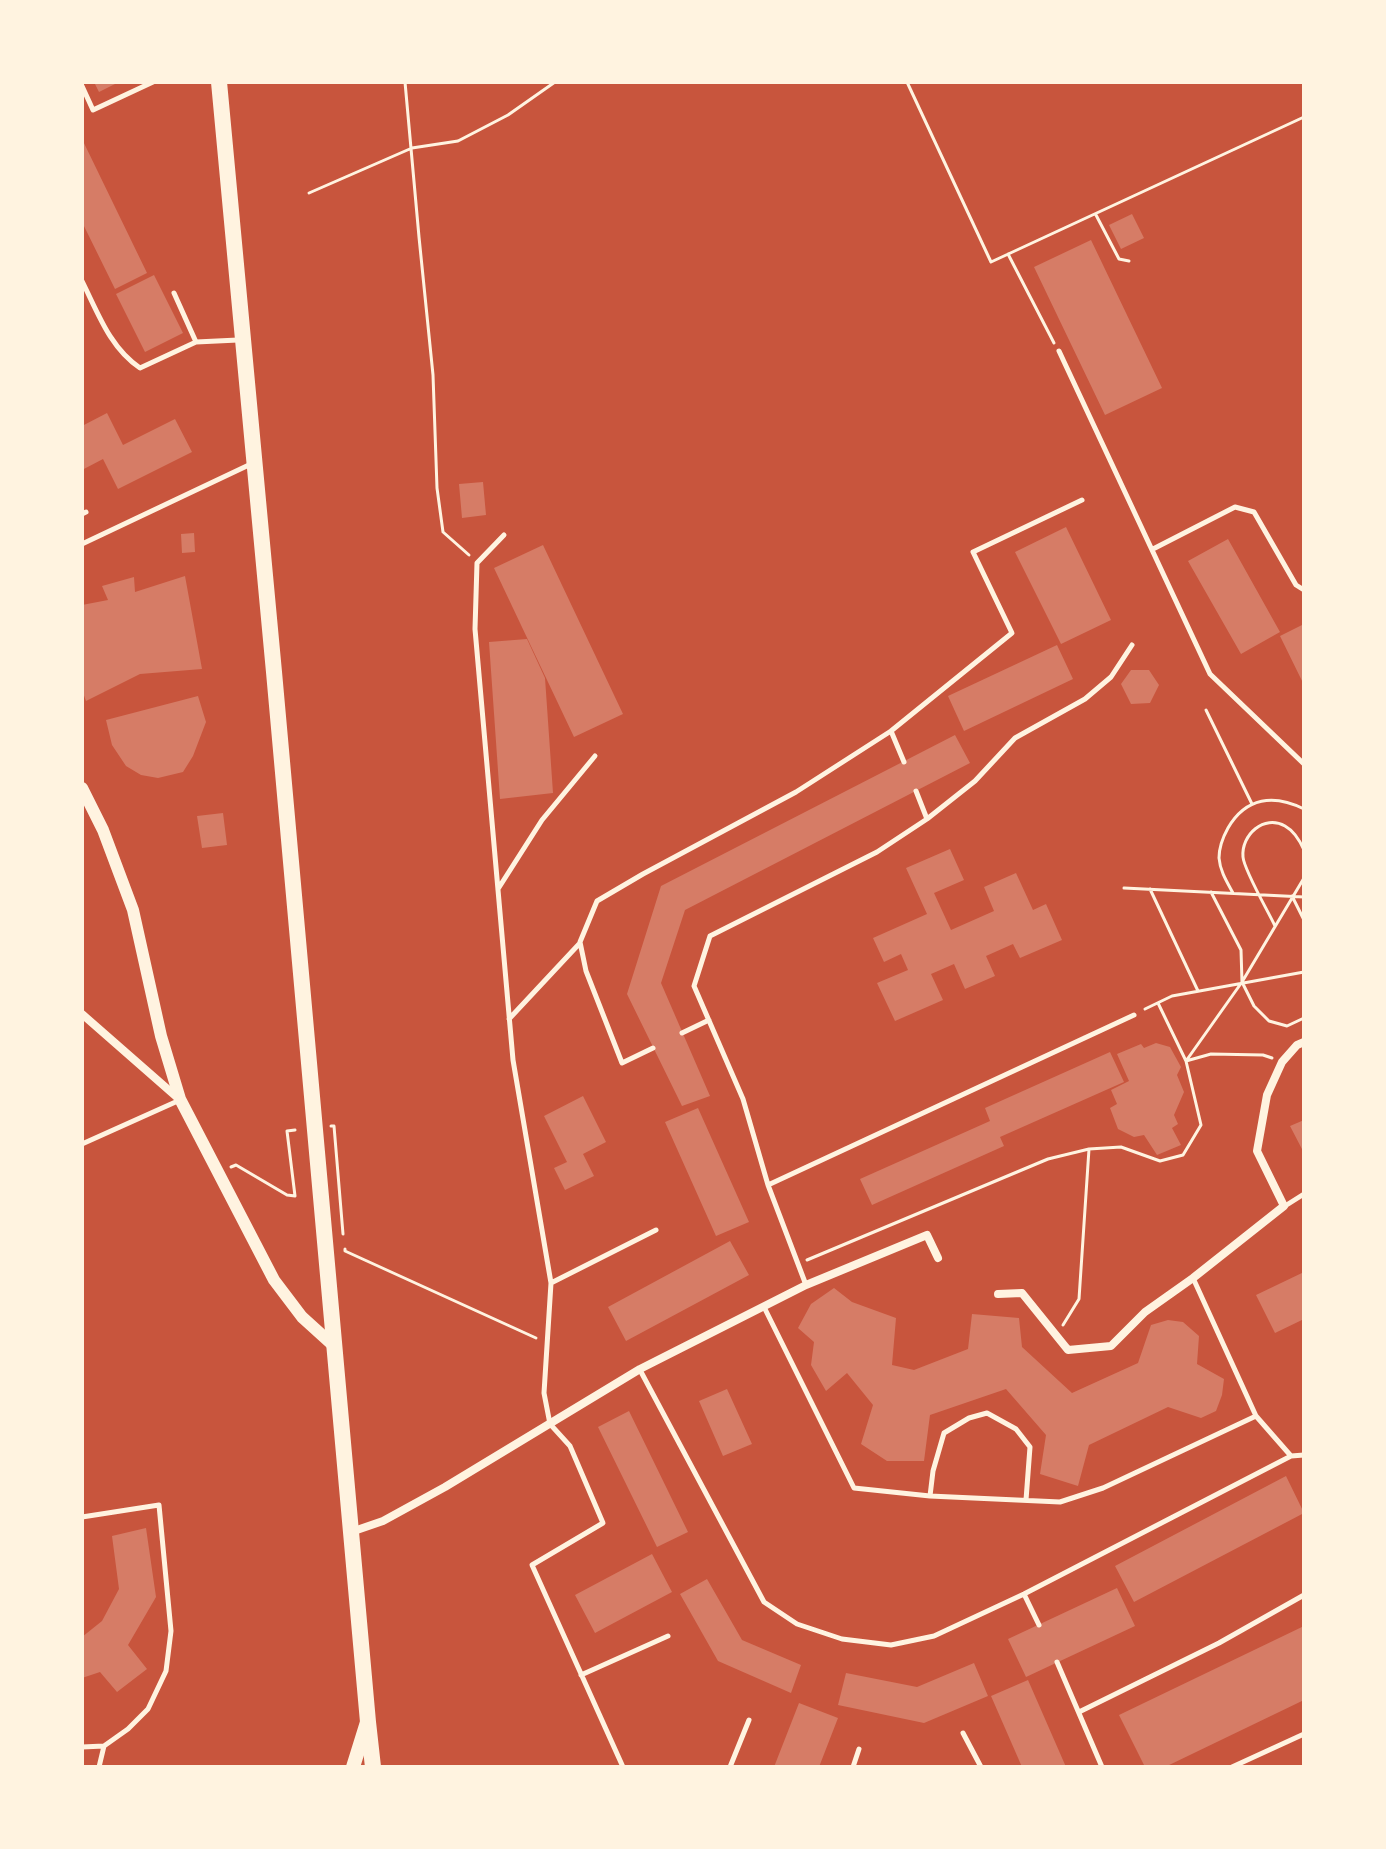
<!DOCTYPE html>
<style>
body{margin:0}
#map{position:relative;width:1386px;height:1849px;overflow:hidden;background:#c8553d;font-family:"DM Sans",sans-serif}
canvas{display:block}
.frame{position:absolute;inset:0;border:84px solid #fff3e0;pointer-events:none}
</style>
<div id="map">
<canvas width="1386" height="1849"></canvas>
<div class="frame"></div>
</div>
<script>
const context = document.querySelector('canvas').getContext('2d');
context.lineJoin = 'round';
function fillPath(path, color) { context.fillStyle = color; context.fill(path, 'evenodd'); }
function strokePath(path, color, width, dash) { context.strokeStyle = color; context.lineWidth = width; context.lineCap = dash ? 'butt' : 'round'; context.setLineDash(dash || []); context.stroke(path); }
fillPath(new Path2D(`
 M94,82h25l-20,10z
 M82,139l65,134 -32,16 -33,-67z
 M1132,214l12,24 -23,11 -12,-24z
 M1091,240l71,148 -57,27 -71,-148z
 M154,275l29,58 -38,19 -29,-58z
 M107,413l16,32 52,-26 17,33 -74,37 -15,-30 -21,11v-44z
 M483,482l3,33 -24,3 -3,-34z
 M1066,527l45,93 -50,24 -46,-92z
 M194,533l1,19 -13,1 -1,-19z
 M1228,539l52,93 -39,22 -53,-93z
 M543,545l80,169 -49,23 -80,-169z
 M185,576l17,93 -62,5 -54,27 -4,-11v-85l26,-5 -6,-14 32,-9 1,15z
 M1304,624v61l-24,-49z
 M527,639l18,39 8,115 -53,6 -11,-157z
 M1057,645l16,34 -109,52 -16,-35z
 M1131,670h18l10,15 -9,18 -19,1 -10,-20z
 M198,696l8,26 -13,34 -10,16 -25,6 -17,-3 -15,-9 -14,-21 -6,-25z
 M955,735l15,28 -285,147 -24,73 49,113 -28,10 -55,-112 34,-108z
 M223,813l4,32 -25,3 -5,-32z
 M950,849l14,31 -30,13 17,37 43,-19 -10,-24 32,-14 17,37 13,-6 16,36 -42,18 -7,-14 -27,12 9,20 -30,13 -11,-25 -23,10 12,26 -48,21 -18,-38 31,-13 -7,-16 -17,8 -11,-24 54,-24 -21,-46z
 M1156,1043l14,4 11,20 -4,8 7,17 -10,23 4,9 -6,4 9,17 -24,10 -13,-20 -10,2 -16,-8 -8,-21 7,-4 -6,-14 18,-9 -12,-27 24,-10 3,4z
 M1110,1052l14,30 -124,55 4,9 -132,59 -12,-26 130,-58 -5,-13z
 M583,1096l23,46 -23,12 11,22 -29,14 -11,-22 13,-6 -23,-46z
 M698,1108l51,114 -33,14 -51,-114z
 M1304,1120v33l-14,-27z
 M730,1241l19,34 -123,66 -18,-34z
 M1304,1272v47l-29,14 -19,-38z
 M834,1288l18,14 44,16 -4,47 22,5 54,-21 4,-35 47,4 3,29 50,46 66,-30 13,-38 17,-5 15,2 16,14 -2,28 27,15 -2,16 -6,16 -15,7 -33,-11 -79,38 -11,41 -38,-12 6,-39 -40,-46 -76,26 -6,46h-37l-26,-17 12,-39 -26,-32 -21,18 -15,-26 3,-23 -16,-14 13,-24z
 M727,1389l25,55 -29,12 -24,-55z
 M629,1411l59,121 -31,15 -59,-120z
 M1286,1476l18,37 -170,89 -19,-36z
 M146,1528l10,69 -28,48 19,24 -30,23 -17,-20 -18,6v-41l20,-16 17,-32 -7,-53z
 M652,1554l20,38 -77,41 -20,-38z
 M707,1579l35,61 59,25 -10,28 -73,-32 -38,-67z
 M1117,1588l18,38 -109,51 -18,-38z
 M1304,1626v74l-139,67h-20l-26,-52z
 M974,1663l14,33 -64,27 -86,-18 8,-32 71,14z
 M1028,1680l38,87h-44l-31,-71z
 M799,1703l39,15 -19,49h-45z`), '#d67c66');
strokePath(new Path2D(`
 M405,82l14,155 14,138 4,113 6,44 26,23
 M907,82l84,180 313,-145
 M309,193l103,-45 46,-7 50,-26 47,-33
 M1096,215l23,44 10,2
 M1008,254l46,89
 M1206,710l46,94
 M1124,888l180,9
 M1150,889l48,102
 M1211,892l30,58 1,32 12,24 15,15 18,5 17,-8
 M1233,893c-6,-11 -13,-22 -14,-35 0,-11 4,-21 9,-30 18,-31 46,-34 76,-19
 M1292,896l12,24
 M1275,926c-7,-15 -31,-56 -32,-69 -2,-22 21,-43 42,-31 9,5 15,15 19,24
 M1158,1003l28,58 25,-7 52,1 9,3
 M1145,1009l27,-13 132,-24
 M331,1126h3l9,108
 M231,1167l5,-2 51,30 8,1 -8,-65 8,-1
 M345,1249v2l191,87
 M807,1260l241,-101 41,-10 32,-2 39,14 23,-6 18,-30 -15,-64 56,-79 62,-104
 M1063,1325l16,-26 10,-150`), '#fff3e0', 3);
strokePath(new Path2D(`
 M82,86l11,24 60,-28
 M82,281c16,32 28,67 58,87l56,-26 42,-2
 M174,293l22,49
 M1059,351l151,323 94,90
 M82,514l4,-2
 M504,535l-27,28 -2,66 38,431 38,223 -7,110 6,31 20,22 33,77 -71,42 91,202
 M82,544l169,-80
 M1153,549l82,-42 19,5 42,73 8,5
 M891,731l13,31
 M916,791l11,28
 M498,889l44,-69 53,-64
 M509,1019l71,-76
 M682,1033l27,-13
 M653,1048l-31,15 -36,-92 -6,-29 17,-41 46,-27 153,-82 95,-61 121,-98 -39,-81 109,-52
 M82,1144l98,-44
 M768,1185l-25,-86 -49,-113 16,-50 167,-84 50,-33 48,-38 40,-43 70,-39 26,-22 21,-32
 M1285,1206l19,-12
 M551,1283l105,-53
 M806,1285l-38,-100 366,-170
 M764,1307l90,181 76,8 130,6 43,-14 153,-72 -63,-138
 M640,1370l124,232 33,22 45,15 49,6 43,-9 90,-42 267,-138 -35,-40
 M1291,1456l13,-1
 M930,1496l3,-25 11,-38 25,-15 18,-5 29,16 14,18 -4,53
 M82,1517l77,-12 12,126 -5,40 -18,38 -20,20 -24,17 -22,1
 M1024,1594l15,31
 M1057,1662l45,105
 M581,1675l87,-39
 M1079,1712l140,-69 85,-48
 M963,1733l18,34
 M99,1767l5,-21
 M730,1767l19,-47
 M853,1767l6,-18
 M1232,1767l72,-33`), '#fff3e0', 5);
strokePath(new Path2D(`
 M82,1014l97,85
 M998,1294l24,-1 46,57 43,-4 34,-34 48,-34 91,-72 -27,-55 10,-56 15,-33 15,-17 7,-3
 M351,1532l32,-11 62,-34 195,-118 166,-84 121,-50 11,23`), '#fff3e0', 8);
strokePath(new Path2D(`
 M82,788l21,42 30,80 28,126 19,63 94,181 28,37 32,29`), '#fff3e0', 12);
strokePath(new Path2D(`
 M353,1767l14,-45`), '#fff3e0', 14);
strokePath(new Path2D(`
 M219,82l55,590 94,1050 5,45`), '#fff3e0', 16);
</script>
